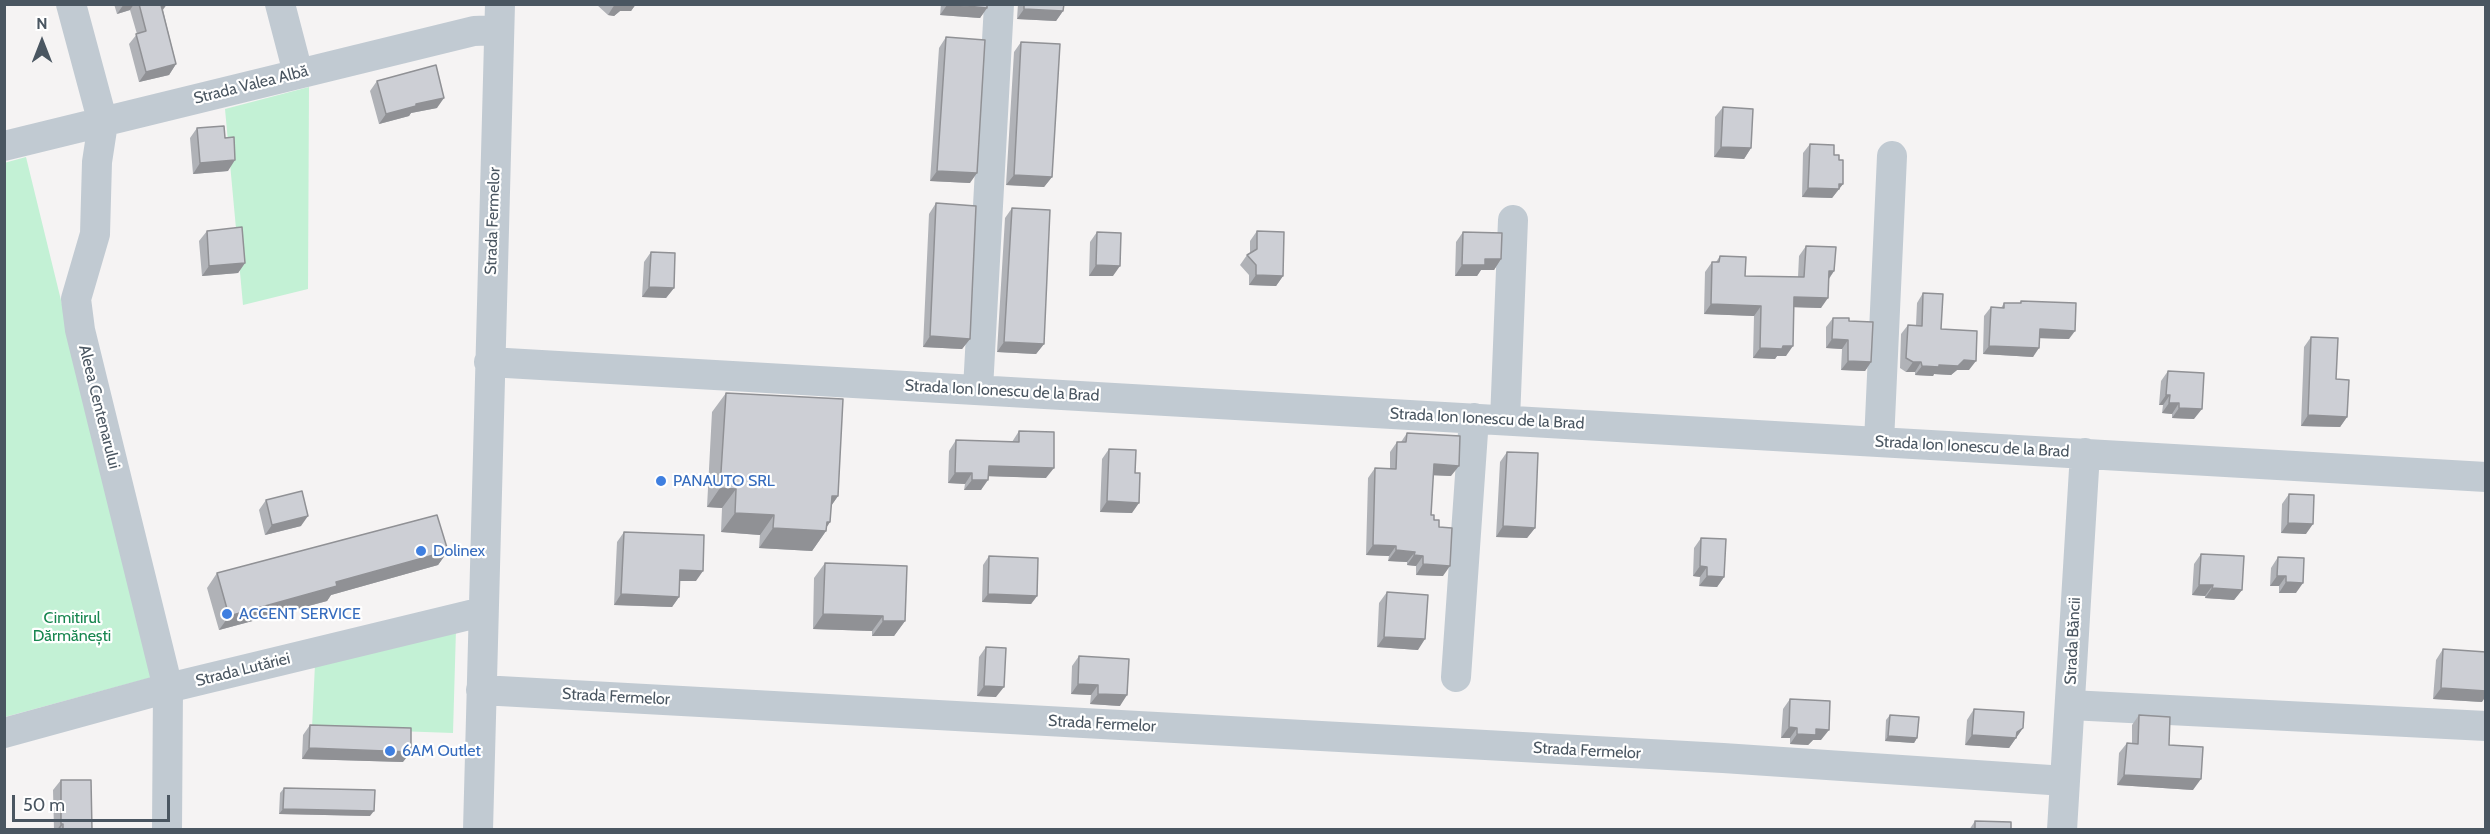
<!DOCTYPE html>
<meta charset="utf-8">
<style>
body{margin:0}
#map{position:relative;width:2490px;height:834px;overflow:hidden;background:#f5f3f3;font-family:Cabin,sans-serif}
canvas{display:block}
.frame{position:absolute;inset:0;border:6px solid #4a5661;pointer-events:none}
.north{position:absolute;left:12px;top:12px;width:60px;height:60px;-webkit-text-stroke:4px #fff;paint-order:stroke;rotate:0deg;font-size:16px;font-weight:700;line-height:24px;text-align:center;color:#4a5661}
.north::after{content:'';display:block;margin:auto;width:21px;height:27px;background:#4a5661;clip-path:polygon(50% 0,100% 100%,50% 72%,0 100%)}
.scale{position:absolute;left:12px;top:795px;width:158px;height:27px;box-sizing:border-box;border:3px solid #4a5661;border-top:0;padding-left:8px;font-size:18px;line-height:21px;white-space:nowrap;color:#4a5661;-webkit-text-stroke:4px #fff;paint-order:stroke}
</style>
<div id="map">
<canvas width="2490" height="834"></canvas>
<div class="frame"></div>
<div class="north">N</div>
<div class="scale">50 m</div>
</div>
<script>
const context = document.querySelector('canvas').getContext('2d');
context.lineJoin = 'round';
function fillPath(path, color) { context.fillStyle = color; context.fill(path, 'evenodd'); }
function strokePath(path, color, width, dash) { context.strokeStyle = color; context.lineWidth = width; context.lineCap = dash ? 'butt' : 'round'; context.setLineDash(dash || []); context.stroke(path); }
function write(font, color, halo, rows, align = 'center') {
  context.font = font + ' Cabin,sans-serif'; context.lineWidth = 4.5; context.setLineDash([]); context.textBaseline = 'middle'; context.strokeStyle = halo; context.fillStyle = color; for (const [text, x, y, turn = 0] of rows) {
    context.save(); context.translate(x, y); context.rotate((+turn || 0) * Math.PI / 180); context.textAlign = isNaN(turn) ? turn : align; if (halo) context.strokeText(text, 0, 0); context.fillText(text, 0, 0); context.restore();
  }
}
fillPath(new Path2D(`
 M309,87l-1,202 -65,16 -18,-196z
 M26,157l127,520 -148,40 -1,-554z
 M456,629l-3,104 -141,-5 3,-64z`), '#c3f1d5');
strokePath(new Path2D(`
 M71,4l32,119 -6,39 -2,72 -19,65 4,31 88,358 -1,142
 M280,4l18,69
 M4,146l470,-115 25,-1
 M489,362l1997,115
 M978,389l21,-385
 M1505,420l8,-200
 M1879,442l13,-286
 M1456,677l18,-259
 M481,690l1242,68 342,23
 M2070,705l416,21
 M4,733l164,-45 314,-76
 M478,830l22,-826
 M2062,830l23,-377`), '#c1cad2', 30);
fillPath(new Path2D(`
 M114,4h53l-4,6 13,54 -7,11 -30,7 -10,-38 8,-10 -7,-24 -13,4z
 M591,4h45l-5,7h-11l-6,5 -6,-1 -11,-10z
 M941,4h46v4l-7,10 -40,-3z
 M1018,4h46l-1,7 -7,10 -39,-2z
 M946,37l24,146 -40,-2 9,-133z
 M1021,42l31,135 -8,10 -38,-2 8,-133z
 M377,81l60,27 -26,5 -2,3 -30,8 -9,-33z
 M1723,107l28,41 -7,11 -30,-2 1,-40z
 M197,128l31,43 -35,3 -3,-36z
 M1810,144l24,11 5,5 4,24 -11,14 -30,-1 1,-44z
 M936,203l34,136 -8,10 -39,-2 6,-133z
 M1012,208l32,136 -8,10 -39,-2 8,-134z
 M207,231l38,32 -7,10 -36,3 -3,-35z
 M1257,231l26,45 -7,10 -27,-1v-10l-9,-10 7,-10 3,-2v-12z
 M1097,232l16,44h-24l1,-34z
 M1463,232l38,27 -7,11h-13l-4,6h-22l1,-34z
 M1806,246l28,25 -5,8 -8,29 -27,-1 -8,49h-9l-2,3 -22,-1 1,-42 -50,-2 1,-42 7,-10h4l4,-6 25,20 53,1 1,-21z
 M651,252l23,36 -8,10 -24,-1 2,-35z
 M1923,293l18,36 28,41h-12l-6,5 -17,-1 -1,2 -18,-1v-3h-9l-6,-4 1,-34 7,-9h8l1,-22z
 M2021,301l48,38 -29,-1 -7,19 -50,-3 1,-38 7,-9 10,1 3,-5h16z
 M1833,318l16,3 22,41 -6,9 -24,-1 1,-21 -16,-1v-21z
 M2311,337l25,42 11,38 -7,10 -39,-1 3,-79z
 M2168,371l26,48 -22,-1v-4l-10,-1 1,-8h-4l2,-24z
 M726,393l112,103 -7,10 -1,16 -4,6v3l-14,20 -53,-3 1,-13 -39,-3 1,-24 -15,-1 5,-95z
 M1019,431l27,47 -58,-2 -7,14h-17l1,-6 -17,-1 1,-32 7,-11 56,2z
 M1407,433l44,43 -18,-1 -2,40 8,12 4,49 -27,-1v-9l-9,-1v-3l-19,-1 1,-5 -23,-1 2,-77 7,-10 15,1v-17l7,-10h4z
 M1109,449l26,24 -3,40 -32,-1 2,-53z
 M1507,452l28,76 -8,10 -31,-1 4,-75z
 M2289,494l17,40 -25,-1 1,-29z
 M266,500l35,26 -36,9 -6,-25z
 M624,532l72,49h-16l-1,16 -7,10 -58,-2 3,-63z
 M1701,538l23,39 -7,10 -18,-1 1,-9 -7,-1 1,-28z
 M448,551l-10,14 -107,30 -4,6 -108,29 -12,-42 10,-15z
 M2201,554l41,36 -8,10 -29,-2v-2l-13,-1 2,-31z
 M989,556l48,40 -6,8 -49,-2 1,-37z
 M2278,557l18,36h-17v-7h-9l1,-18z
 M825,563l80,58 -11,15h-22v-5l-59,-2 1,-51z
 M1387,592l31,58 -41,-3 2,-44z
 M986,647l10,50 -19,-1 2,-39z
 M2443,649l39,53 -49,-3 3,-39z
 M1079,656l41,50 -30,-2 1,-9 -20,-1 1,-28z
 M1790,699l31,41h-8l-5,5 -18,-1v-6h-9l2,-29z
 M1974,709l49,19 -14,20 -44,-3 2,-25z
 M1890,715l27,23 -3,5 -29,-2 1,-21z
 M2139,715l30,30 24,45 -76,-5 2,-32 8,-10h5v-18z
 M310,725l93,37 -101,-3 1,-24z
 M61,780l31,50h-38l-1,-40z
 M284,788l86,28 -91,-2 1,-21z
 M1975,821l36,9h-42z`), '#b0b2b7');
fillPath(new Path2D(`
 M124,4h10l-4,6 -13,4z
 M167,4l-7,9 1,-8z
 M615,4h21l-5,7h-11l-6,5 -6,-1z
 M947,5l40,3 -7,10 -40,-3z
 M1024,9l39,2 -7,10 -39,-2z
 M176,64l-7,11 -30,7 7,-10z
 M444,98l-7,10 -26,5 -2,3 -30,8 7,-10 30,-10z
 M1721,147l30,1 -7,11 -30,-2z
 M235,160l-7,11 -35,3 7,-11z
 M937,171l40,2 -7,10 -40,-2z
 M1014,175l38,2 -8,10 -38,-2z
 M1839,184h4l-11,14 -30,-1 6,-9z
 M1485,259h16l-7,11h-13l-4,6h-22l7,-11z
 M245,263l-7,10 -36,3 7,-10z
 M1096,265l24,1 -7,10h-24z
 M1829,271h5l-7,10z
 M1256,275l27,1 -7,10 -27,-1z
 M649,287l25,1 -8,10 -24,-1z
 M1794,297l34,1 -7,10 -34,-1z
 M1711,304l50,2 -7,10 -50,-2z
 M2040,329l35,2 -6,8 -35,-1z
 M930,336l40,3 -8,10 -39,-2z
 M1832,339l16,1 -6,9 -16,-1z
 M1004,342l40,2 -8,10 -39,-2z
 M1783,346h10l-7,10h-9l-2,3 -22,-1 7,-10z
 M1989,346l50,2 -6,9 -50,-3z
 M1964,360l12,1 -7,9h-12l-6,5 -17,-1 -1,2 -18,-1 7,-9 17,-1z
 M1848,361l23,1 -6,9 -24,-1z
 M1913,362h8l-6,10h-9z
 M2166,395h4l-7,10h-4z
 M2169,403h10l-7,11 -10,-1z
 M2179,408l23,1 -8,10 -22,-1z
 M2308,415l39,2 -7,10 -39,-1z
 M1434,464l25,2 -8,10 -24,-1z
 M989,466l65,2 -8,10 -64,-2z
 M955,473h17l-7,11 -17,-1z
 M972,480h16l-7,10h-17z
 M720,488l16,1 -14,19 -15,-1z
 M832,496h6l-14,20z
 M1107,501l32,2 -7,10 -32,-1z
 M735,513l39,2 -14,20 -39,-3z
 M308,516l-7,10 -36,9 7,-10z
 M827,522h3l-6,9h2l-14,20 -53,-3 14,-20z
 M2288,523l25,1 -7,10 -25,-1z
 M1503,526l32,2 -8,10 -31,-1z
 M1373,545l23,1 -7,10 -23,-1z
 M1396,550l19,2 -8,10 -19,-1z
 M448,551l-10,14 -107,30 -4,6 -108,29 10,-14 107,-34z
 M1414,555l9,1 -7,10 -9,-1z
 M1423,564l27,2 -7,10 -27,-1z
 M1700,566l7,1 -7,10 -7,-1z
 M680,570l23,1 -7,10h-23z
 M1707,576l17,1 -7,10 -18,-1z
 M2277,576h9l-7,10h-9z
 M2286,582l17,1 -7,10h-17z
 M2199,585h14l-8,11 -13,-1z
 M2212,588l30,2 -8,10 -29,-2z
 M621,594l58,3 -7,10 -58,-2z
 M988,594l49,2 -6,8 -49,-2z
 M823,614l60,2 -11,15 -59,-2z
 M883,621h22l-11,15h-22z
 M1384,637l41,2 -7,11 -41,-3z
 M1078,684l20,1 -7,10 -20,-1z
 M984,686l20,1 -8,10 -19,-1z
 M2441,688l45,3v5l-4,6 -49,-3z
 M1098,694l29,1 -7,11 -30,-2z
 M1789,727l8,1 -7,10h-9z
 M2023,728l-14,20 -44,-3 7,-10 45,-3z
 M1816,729l13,1 -8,10h-8l-5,5 -18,-1 7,-10z
 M1888,736l29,2 -3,5 -29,-2z
 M309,748l102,4 -8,10 -101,-3z
 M2124,775l77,4 -8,11 -76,-5z
 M283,809l91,2 -4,5 -91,-2z
 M61,824h2l-4,6h-2z`), '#909195');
const building = new Path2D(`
 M139,4h23l-1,1 15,59 -30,8 -10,-38 10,-3z
 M947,4h40v4z
 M1024,4h40l-1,7 -39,-2z
 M946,37l39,3 -8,133 -40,-2z
 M1021,42l39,2 -8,133 -38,-2z
 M436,65l8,33 -28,6v2l-30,8 -9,-33z
 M1723,107l30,2 -2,39 -30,-1z
 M224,126l1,12 9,-1 1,23 -35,3 -3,-35z
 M1810,144l24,1v10h5v5h4v24h-4v5l-31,-1z
 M936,203l40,3 -6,133 -40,-3z
 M1012,208l38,2 -6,134 -40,-2z
 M242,227l3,36 -36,3 -2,-35z
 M1257,231l27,1 -1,44 -27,-1v-10l-9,-10 10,-6z
 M1097,232l24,1 -1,33 -24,-1z
 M1463,232l39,1 -1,26h-16v6h-23z
 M1806,246l30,1 -2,24h-5l-1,27 -34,-1 -1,49h-10l-1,3 -22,-1 1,-42 -50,-2 1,-42h7l1,-6 26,1 -1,19 59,1z
 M651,252l24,1 -1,35 -25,-1z
 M1923,293l20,1 -2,35 36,2 -1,30 -12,-1 -6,6 -19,-1v2l-17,-1 -1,-4h-8l-7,-4 2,-33 14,1z
 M2021,301l55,2 -1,28 -35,-2 -1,19 -50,-2 2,-39 13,1v-5h17z
 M1833,318h16v3l24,1 -2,40 -23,-1v-21l-16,-1z
 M2311,337l27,1 -2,41 13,1 -2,37 -39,-2z
 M2168,371l36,2 -2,36 -23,-1v-5h-10l1,-8h-4z
 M726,393l117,6 -5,97h-6l-2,26h-3l-1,9 -53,-3 1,-13 -39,-2 1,-24 -16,-1z
 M1019,431l35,1v36l-65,-2 -1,14h-16v-7h-17l1,-33 63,2z
 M1407,433l53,3 -1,30 -25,-2 -3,51h3v5h5v7l13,1 -2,38 -27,-2v-8l-9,-1 1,-3 -19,-2v-4l-23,-1 2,-77 21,1 1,-27h9z
 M1109,449l27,1 -1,23h5l-1,30 -32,-2z
 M1507,452l31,1 -3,75 -32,-2z
 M302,491l6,25 -36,9 -6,-25z
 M2289,494l25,1 -1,29 -25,-1z
 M437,515l11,36 -112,31 1,4 -108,30 -12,-43z
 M624,532l80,3 -1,36 -23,-1 -1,27 -58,-3z
 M1701,538l25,1 -2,38 -17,-1v-9l-7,-1z
 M2201,554l43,2 -2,34 -30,-2 1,-3h-14z
 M989,556l49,2 -1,38 -49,-2z
 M2278,557l26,1 -1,25 -17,-1v-6h-9z
 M825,563l82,3 -2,55h-22v-5l-60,-2z
 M1387,592l41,3 -3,44 -41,-2z
 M986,647l20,1 -2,39 -20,-1z
 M2443,649l43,3v39l-45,-3z
 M1079,656l50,3 -2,36 -29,-1v-9l-20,-1z
 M1790,699l40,2 -1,29 -13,-1v6l-19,-1v-6l-8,-1z
 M1974,709l50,3 -1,16 -6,4 -1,6 -44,-3z
 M1890,715l29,2 -2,21 -29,-2z
 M2139,715l31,2 -1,28 34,2 -2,32 -77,-4 3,-32 11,1z
 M310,725l101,3v24l-102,-4z
 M61,780h30l1,50h-29v-6h-2z
 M284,788l91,2 -1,21 -91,-2z
 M1975,821l36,1v8h-36z`);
fillPath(building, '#cdcfd5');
strokePath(building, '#909195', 1.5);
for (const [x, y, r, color] of [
 [661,481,6,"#3f7fe0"],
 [421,551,6,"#3f7fe0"],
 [227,614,6,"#3f7fe0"],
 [390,751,6,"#3f7fe0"]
]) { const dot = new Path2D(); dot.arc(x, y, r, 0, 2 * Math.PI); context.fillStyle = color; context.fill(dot); strokePath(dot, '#fff', 2); }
write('16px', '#4a5661', '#fff', [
 ["Strada Valea Albă",251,85,-14],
 ["Strada Fermelor",493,221,-88],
 ["Strada Ion Ionescu de la Brad",1002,391,3],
 ["Aleea Centenarului",99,407,76],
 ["Strada Ion Ionescu de la Brad",1487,419,3],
 ["Strada Ion Ionescu de la Brad",1972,447,3],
 ["Strada Băncii",2073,641,-87],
 ["Strada Lutăriei",243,670,-14],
 ["Strada Fermelor",616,697,3],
 ["Strada Fermelor",1102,724,3],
 ["Strada Fermelor",1587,751,3]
]);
write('16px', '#366cbe', '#fff', [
 ["PANAUTO SRL",673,481],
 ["Dolinex",433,551],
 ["ACCENT SERVICE",239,614],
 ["6AM Outlet",402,751]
], 'left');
write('16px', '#17864f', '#fff', [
 ["Cimitirul",72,618],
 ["Dărmănești",72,636]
]);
</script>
